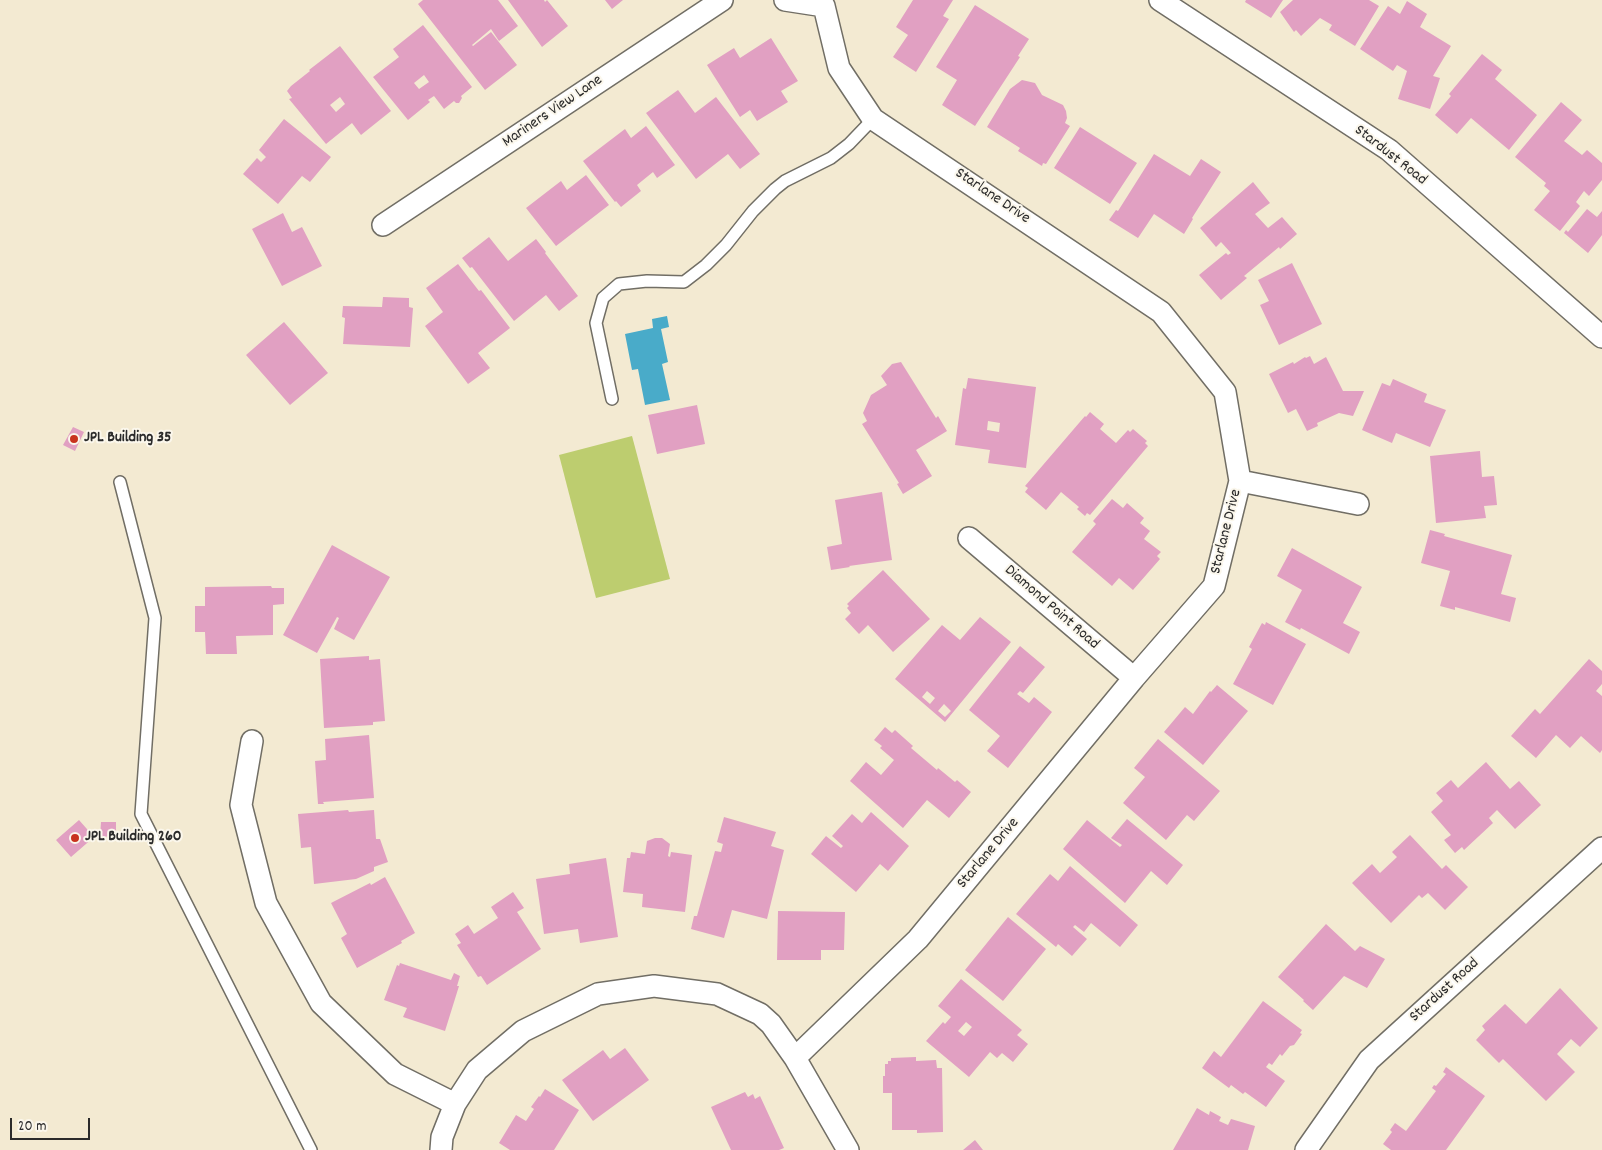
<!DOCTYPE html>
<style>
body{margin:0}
#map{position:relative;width:1602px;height:1150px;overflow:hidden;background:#f3ead2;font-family:Dekko,sans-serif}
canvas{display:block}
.scale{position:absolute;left:10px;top:1118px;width:80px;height:22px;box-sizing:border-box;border:2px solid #2b2b2b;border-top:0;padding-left:6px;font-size:15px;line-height:18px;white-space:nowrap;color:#2b2b2b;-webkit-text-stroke:4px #fbf7ec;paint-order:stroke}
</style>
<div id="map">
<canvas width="1602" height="1150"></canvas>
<div class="scale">20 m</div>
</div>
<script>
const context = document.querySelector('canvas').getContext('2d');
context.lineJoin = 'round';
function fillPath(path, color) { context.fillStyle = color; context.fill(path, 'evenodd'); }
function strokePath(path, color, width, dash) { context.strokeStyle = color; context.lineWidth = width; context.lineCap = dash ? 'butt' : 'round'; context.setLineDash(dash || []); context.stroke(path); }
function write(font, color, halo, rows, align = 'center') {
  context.font = font + ' Dekko,sans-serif'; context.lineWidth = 4; context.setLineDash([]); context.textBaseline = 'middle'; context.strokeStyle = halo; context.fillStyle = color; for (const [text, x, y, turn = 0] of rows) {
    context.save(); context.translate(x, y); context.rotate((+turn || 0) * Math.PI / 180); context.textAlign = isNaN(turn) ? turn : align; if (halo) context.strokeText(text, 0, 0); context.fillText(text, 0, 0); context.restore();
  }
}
fillPath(new Path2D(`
 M632,436l38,143 -74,19 -37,-143z`), '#bdcd6f');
fillPath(new Path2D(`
 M667,316l2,11 -8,2 7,33 -6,2 8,36 -25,5 -7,-36 -6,1 -7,-36 28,-6 -1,-9z`), '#49abc9');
fillPath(new Path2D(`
 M423,0h75l20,26 -19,15 -8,-12 -19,16 1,1 18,-14 26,33 -32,25 -67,-86z
 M508,0h36l1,2 2,-2 21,26 -26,21z
 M605,0h18l-11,9z
 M913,0h40l-10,16 6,3 -33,53 -23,-15 15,-22 -12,-8z
 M1246,0h37l-12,18 -26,-16z
 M1293,0h76l10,6 -24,40 -26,-16 3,-5 -12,-7 -19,18 -5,-6 -2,2 -14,-20z
 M1407,1l20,13 -7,13 31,19 -18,30 7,2 -10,31 -32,-10 9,-28 -10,-6 -4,6 -33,-22 28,-43 12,8z
 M975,5l54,34 -11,17 2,1 -45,69 -33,-21 15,-25 -21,-13z
 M423,25l49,62 -11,9 1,2 -3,5h-3l-2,-2 -10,8 -10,-13 -6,4 2,2 -22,18 -35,-43 26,-20 -6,-8zM424,75l5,7 -10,7 -5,-6z
 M771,38l27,43 -17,10 7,11 -31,19 -7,-11 -10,7 -33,-52 27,-17 6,10z
 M340,46l51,65 -30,24 -9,-12 -26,21 -37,-45 3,-1 -5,-7 4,-5 19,-15 -1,-1zM340,97l5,7 -9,8 -6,-7z
 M1482,54l20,16 -7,9 42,36 -28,35 -38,-32 -14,16 -22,-19 16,-19 -2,-2z
 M1022,80l13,3 7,12 21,10 3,6 1,7 -2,5 5,3 -24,38 -3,-1 -1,3 -24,-15 2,-3 -33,-21 23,-38z
 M678,90l17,23 21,-16 44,57 -20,15 -12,-15 -32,25 -50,-66z
 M1561,102l21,18 -18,21 18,14 5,-5 15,13v17l-13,16 -5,-5 -8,11 4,4 -20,25 -26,-21 16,-19 -6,-5 2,-3 -31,-26z
 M284,119l47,38 -21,25 -8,-6 -24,28 -35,-30 14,-16 4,4 5,-5 -7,-7z
 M646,126l29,39 -18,13 -4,-6 -16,13 4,6 -20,16 -5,-6 -1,1 -32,-41 42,-32 6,9z
 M1080,127l57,36 -27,41 -56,-36z
 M1154,154l36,22 11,-17 20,13 -29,46 1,1 -9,15 -30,-20 -16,24 -29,-18 7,-10 2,1z
 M586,175l23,30 -53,41 -30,-38 35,-27 6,9z
 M1253,182l17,21 -15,11 13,14 14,-11 15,17 -17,15 -1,-2 -35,29 3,2 -26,22 -22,-25 27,-22 2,2 3,-2 -10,-11 -5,5 -16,-19z
 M1587,209l10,8 5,-6v24l-14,18 -24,-20 2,-3 2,2z
 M283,213l9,19 10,-5 20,39 -40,20 -30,-57z
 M489,237l19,24 28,-22 10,13 -1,1 33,43 -19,15 -13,-16 -32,26 -42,-54 -2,1 -8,-10z
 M1292,263l30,61 -43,21 -19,-40 9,-4 -11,-21z
 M458,264l21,27 2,-1 29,38 -32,25 12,15 -22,16 -43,-58 18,-14 -17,-24z
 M383,297l26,1v9l4,1 -3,39 -67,-3 2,-26 -3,-1 1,-11 39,1z
 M284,322l44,51 -38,32 -44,-50z
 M1310,356l4,8 12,-7 17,34h21l-11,25 -14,-3 -22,10 1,3 -11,5 -11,-22 -8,4 -19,-39 24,-12 1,2 11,-7 1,1z
 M901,362l35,56 2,-2 9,15 -31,19 16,26 -29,18 -6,-10 2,-1 -37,-59 5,-3 -4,-8 8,-18 16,-10 -6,-9 11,-12z
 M968,378l68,9 -10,81 -38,-5 2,-13 -35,-5 8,-57 3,1zM988,421l12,2 -1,9 -12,-2z
 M1393,379l34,15 -3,8 22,8 -16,37 -34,-14 -4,10 -30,-13 20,-47 8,3z
 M697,405l8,39 -48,10 -9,-39z
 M1090,412l14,12 -4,5 16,14 12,-13 2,2 3,-3 14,12 -2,2 3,3 -58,69 -3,-2 -2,3 -8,-7 2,-2 -18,-15 -15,18 -21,-18 3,-4 -3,-2 60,-70 1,1z
 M73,427l11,5 -9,19 -12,-6z
 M1480,451l2,26 12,-1 3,29 -13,1 2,12 -50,5 -6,-67z
 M882,492l10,68 -43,6 1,1 -19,3 -4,-23 15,-3 -7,-44z
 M1112,499l11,9 4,-5 17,15 -4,5 10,8 -6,8 17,13 -4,4 3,3 -27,31 -14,-12 -7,8 -40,-34 24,-28 -3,-3z
 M1430,530l15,4 -1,2 68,19 -11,39 15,4 -6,24 -55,-15v3l-15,-4 10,-35 -29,-8z
 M332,545l58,32 -36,63 -20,-11 5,-11 -2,-1 -20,36 -34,-18z
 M1292,548l70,39 -19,36 17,9 -11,22 -48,-26 -1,2 -15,-8 17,-32 -25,-14z
 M883,570l47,49 -37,33 -25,-27 -9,9 -14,-15 6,-6 -4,-5 2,-2 -2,-2z
 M271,586l1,2h12v16l-11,1v30l-37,1 1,18h-31l-1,-22h-10v-26h10v-19z
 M980,617l31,25 -66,80 -50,-43 47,-54 18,15zM927,691l8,7 -5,6 -8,-7zM944,704l7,7 -6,6 -7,-6z
 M1266,622l40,22 -33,61 -40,-21 19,-35 -3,-2 13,-24 3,2z
 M1020,646l25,21 -22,26 -3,-2 -3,3 12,9 5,-6 18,15 -44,56 -21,-17 13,-15 -31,-26z
 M369,656v4l11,-1 5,62 -12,1v3l-49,3 -4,-69z
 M1589,659l13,12v13l-6,7 6,5v54l-2,3 -19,-17 -11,12 -14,-13 -20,23 -25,-22 24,-27 5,5z
 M1217,685l31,26 -45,54 -39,-33 21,-25 8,7 17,-23 1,1z
 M885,727l7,6 3,-3 18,16 -2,2 26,22 1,-2 17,14 2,-2 14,12 -22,26 -22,-18 -24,28 -53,-47 16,-19 15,13 13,-15 -14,-12 2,-2 -8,-6z
 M369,735l5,63 -51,4 1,2h-6l-3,-43 11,-1 -1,-21z
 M1158,739l62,52 -26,30 -7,-6 -21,25 -43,-37 22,-26 -11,-9z
 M1486,762l24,27 9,-8 22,24 -26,24 -18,-19 -8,8 4,5 -29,27 -2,-3 -7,6 -11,-13 7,-5 -20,-23 12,-11 -7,-8 15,-13 7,8z
 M348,810l1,2 25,-2 2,29h4l8,23 -14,5v4l-18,8 -42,5 -3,-37 -10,1 -3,-34z
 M871,812l38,34 -21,25 -8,-7 -24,28 -45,-38 15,-18 15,12 2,-2 -11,-10 20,-22 10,9z
 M724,817l52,15 -5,14 13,4 -17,69 -35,-9 -8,28 -33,-9 3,-13h3l18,-65 6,1 2,-8 -6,-2z
 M1127,819l56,46 -16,20 -16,-14 -26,32 -62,-54 24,-29 33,27 2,-2 -11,-7z
 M79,820l15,17 -23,20 -15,-17z
 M101,822h15v14l-16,1z
 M1410,835l32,34 4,-4 22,22 -23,23 -17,-17 -6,5 -3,-3 -28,28 -39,-40 20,-19 8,9 17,-16 -5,-5z
 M655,838h7l8,6 -2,12 2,1 1,-5 21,3 -7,57 -43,-5 1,-13 -20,-2 4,-34h3l1,-6 14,2 2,-13z
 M606,858l12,79 -38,6 -2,-14 -34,5 -8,-55 34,-5 -1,-10z
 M1070,866l68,59 -18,22 -29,-24 -7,9 -9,-7 -2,2 14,12 -15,17 -14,-12 -2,3 -40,-33 34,-40 8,7z
 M385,877l30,56 -14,8 1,2 -45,25 -16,-30 6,-4 -16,-31 39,-20 1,2z
 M513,892l11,16 -7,4 24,37 -54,36 -6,-9 -3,1 -21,-32 4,-2 -6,-9 13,-9 6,9 24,-16 -7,-11z
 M778,911l67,1 -1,38h-23v10h-44z
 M1008,917l38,32 -43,52 -38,-31z
 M1326,924l29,27 5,-5 25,13 -18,29 -23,-12 -31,34 -10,-9 1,-1 -26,-23z
 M400,963l51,17 3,-7 6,3 -3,10h2l-14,45 -42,-14 4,-9 -23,-8 13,-35 2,1z
 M961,979l61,51 -5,5 11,9 -15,18 -11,-9 -5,5 -7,-6 -21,25 -43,-36 17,-19 2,2 6,-7 -13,-11zM966,1022l6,5 -8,9 -6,-5z
 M1560,988l38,40 -18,19 -9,-8 -14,15 18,18 -29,29 -43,-42 -4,4 -23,-23 9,-10 -3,-4 23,-22 21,20z
 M1263,1001l39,29 -2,3 2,1 -8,11 -4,1 -8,10 -2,-2 -8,11 -3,-2 -3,4 19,14 -19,26 -21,-15 -2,2 -12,-9 -2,3 -27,-20 12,-17 7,6z
 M625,1048l24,32 -56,41 -31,-41 41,-30 7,9z
 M916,1057v4l20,-1 1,8h5l1,64 -26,1v-3h-25v-37h-9v-17h2v-12h3v-3h3v-3z
 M1446,1067l39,29 -39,54h-55l-8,-6 9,-12 -2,-2 5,-7 11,8 30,-40 -4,-3 2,-3 2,1 10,-12 -3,-2z
 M545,1089l34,21 -25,40h-44l-11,-7 17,-28 10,6 8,-12 -3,-2 8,-11 1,1z
 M745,1092l3,5 5,-3 2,5 5,-3 24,52 -5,2h-48l-20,-43z
 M1197,1108l12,7 1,-4 11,6 -2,4 9,4 3,-6 24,7 -7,24h-75z
 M975,1140l8,10h-20z`), '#e1a0c2');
const lane = new Path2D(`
 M612,399l-16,-76 7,-25 16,-14 28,-3 37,1 22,-17 20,-20 27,-34 22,-22 10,-8 46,-23 18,-14 24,-25
 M120,482l35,136 -14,196 170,336`);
const street = new Path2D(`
 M785,0l39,6
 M1160,0l229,150 213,187
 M383,225l339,-225
 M1240,481l118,23
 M969,538l165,140
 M252,741l-11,64 25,98 55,100 74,71 60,30
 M795,1058l123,-119 216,-261 80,-92 26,-105 -15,-89 -64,-80 -288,-193 -34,-51 -15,-62
 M441,1150l1,-13 13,-33 22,-34 46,-39 75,-37 56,-8 63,8 43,20 11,10 24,34 53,92
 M1306,1150l63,-90 233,-212`);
strokePath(lane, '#716e65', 14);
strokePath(street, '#716e65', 24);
strokePath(lane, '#fff', 11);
strokePath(street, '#fff', 21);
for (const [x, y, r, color] of [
 [74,439,5,"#c8321e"],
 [75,838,5,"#c8321e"]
]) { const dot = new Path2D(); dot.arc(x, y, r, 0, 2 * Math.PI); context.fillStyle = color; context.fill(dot); strokePath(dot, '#fbf7ec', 2); }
write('16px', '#2b2b2b', '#fbf7ec', [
 ["Mariners View Lane",553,112,-34],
 ["Stardust Road",1390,156,38],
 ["Starlane Drive",992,197,34],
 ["Starlane Drive",1227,532,-76],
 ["Diamond Point Road",1051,608,41],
 ["Starlane Drive",989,854,-50],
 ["Stardust Road",1445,991,-42]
]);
write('bold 16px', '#2b2b2b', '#fbf7ec', [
 ["JPL Building 35",84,439],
 ["JPL Building 260",85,838]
], 'left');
</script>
